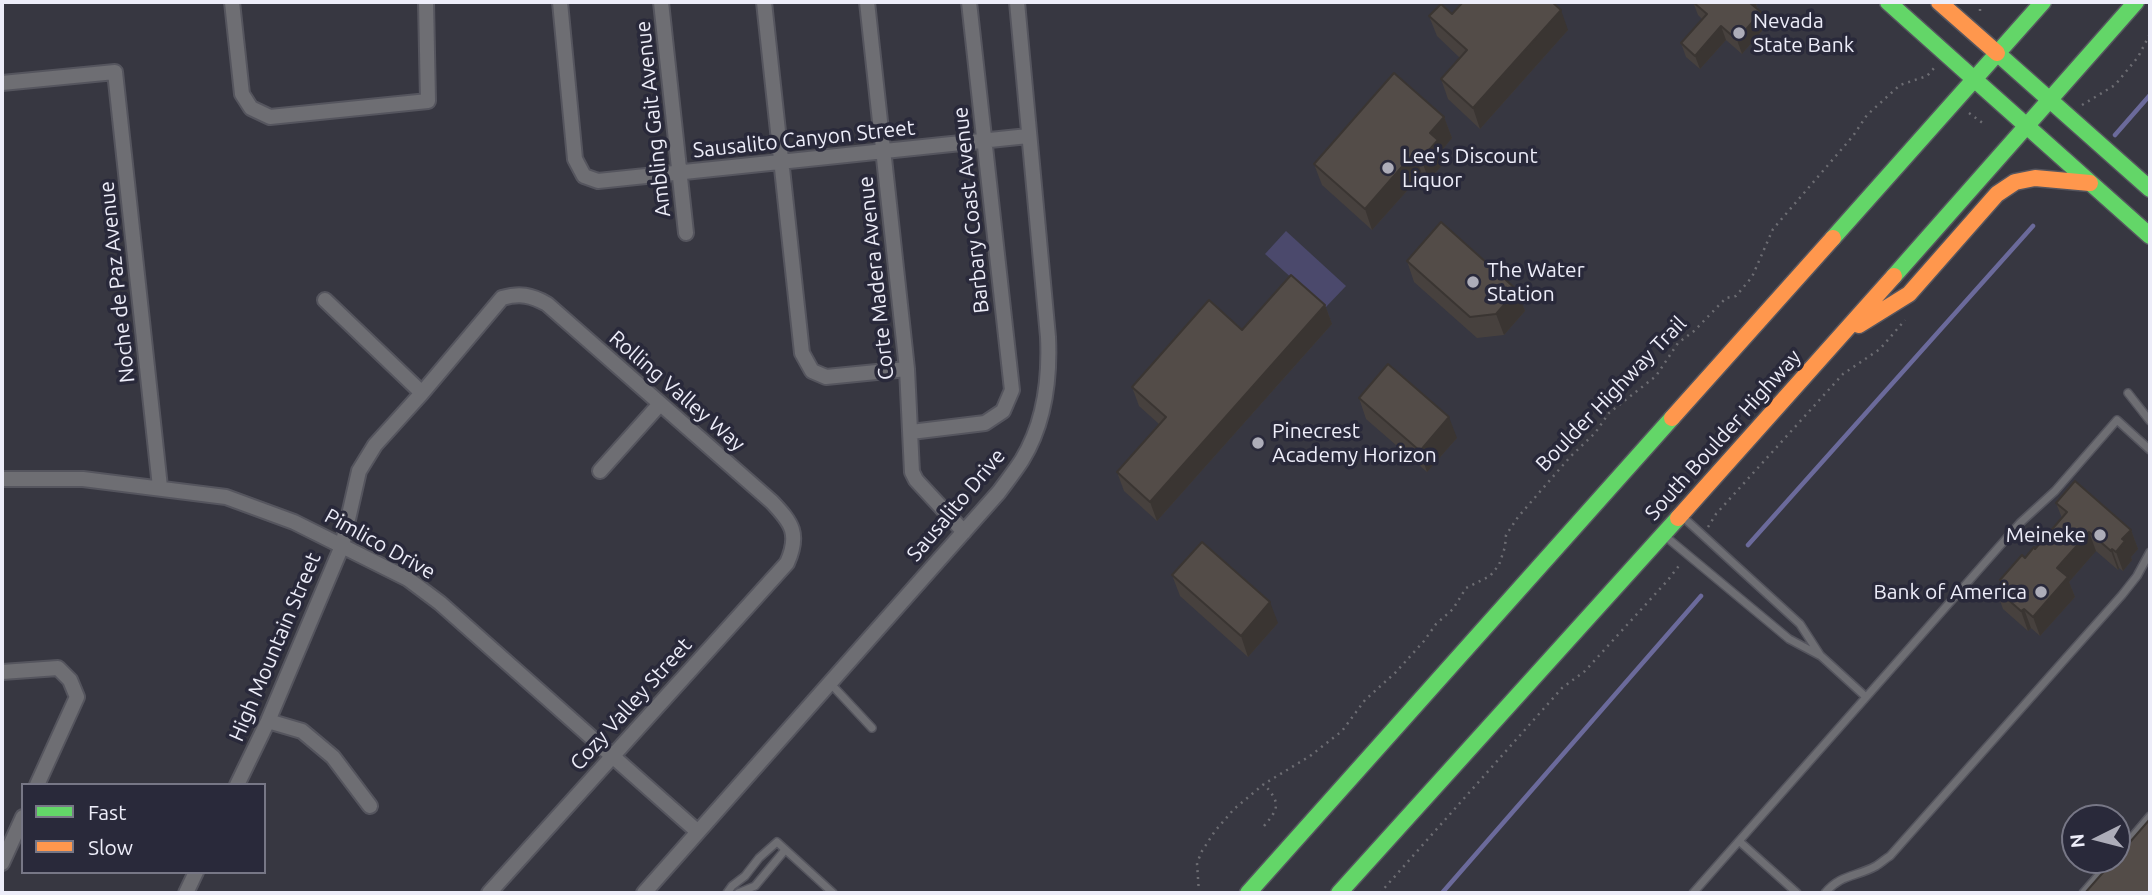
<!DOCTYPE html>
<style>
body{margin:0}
#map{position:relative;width:2152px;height:895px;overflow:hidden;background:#373741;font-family:Ubuntu,sans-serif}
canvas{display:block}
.frame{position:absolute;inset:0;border:4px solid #ededf9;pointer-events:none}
.legend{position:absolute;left:21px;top:783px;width:245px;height:91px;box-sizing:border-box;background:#29293a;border:2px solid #777786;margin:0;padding:9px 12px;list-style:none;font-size:21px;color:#ededf9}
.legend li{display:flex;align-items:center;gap:14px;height:35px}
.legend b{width:35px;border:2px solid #777786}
.north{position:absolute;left:2061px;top:804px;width:70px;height:70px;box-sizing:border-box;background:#29293a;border:2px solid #777786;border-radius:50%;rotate:264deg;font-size:19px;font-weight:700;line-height:28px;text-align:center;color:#ededf9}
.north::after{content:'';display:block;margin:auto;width:24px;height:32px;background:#adadb9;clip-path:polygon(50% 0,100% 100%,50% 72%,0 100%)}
</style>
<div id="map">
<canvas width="2152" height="895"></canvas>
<div class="frame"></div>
<ul class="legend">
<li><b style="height:9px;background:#63d668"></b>Fast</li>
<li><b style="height:9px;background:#ff974d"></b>Slow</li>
</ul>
<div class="north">N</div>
</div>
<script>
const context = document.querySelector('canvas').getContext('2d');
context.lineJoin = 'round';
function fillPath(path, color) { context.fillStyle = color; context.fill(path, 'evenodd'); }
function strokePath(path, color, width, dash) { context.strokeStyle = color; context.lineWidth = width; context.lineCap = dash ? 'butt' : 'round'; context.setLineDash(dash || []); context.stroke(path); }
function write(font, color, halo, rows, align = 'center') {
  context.font = font + ' Ubuntu,sans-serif'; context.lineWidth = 7; context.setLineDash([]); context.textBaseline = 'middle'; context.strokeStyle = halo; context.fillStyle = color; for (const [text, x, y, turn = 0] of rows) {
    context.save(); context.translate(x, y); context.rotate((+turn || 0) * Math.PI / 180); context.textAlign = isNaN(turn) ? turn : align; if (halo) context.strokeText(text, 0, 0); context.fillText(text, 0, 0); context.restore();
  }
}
fillPath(new Path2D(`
 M1286,231l60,55 -21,22 -60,-54z`), '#4b496c');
strokePath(new Path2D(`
 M2115,135l35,-40
 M1748,545l285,-319
 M1442,893l259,-297`), '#6b6a9b', 4.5);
const lane = new Path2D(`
 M2128,393l22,28
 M1684,518l116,106 20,31
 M1665,536l124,103 32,17 45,41
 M830,683l42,45
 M1739,841l58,52
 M2117,855l33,-39
 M727,893l5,-7 13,-10 14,-18 18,-16 56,51
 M738,893l17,-7 30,-36
 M1693,893l327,-370 35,-32 62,-71 33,30
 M1825,893c16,-19 31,-16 51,-27 5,-3 9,-7 14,-10l232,-261 15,-19 13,-24
 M2083,893l29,-33`);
const street = new Path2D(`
 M232,2l10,92 9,14 19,9 158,-16 -2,-99
 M560,2l15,157 9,17 14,5 430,-45
 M661,2l25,231
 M764,2l38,351 10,18 14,6 81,-8
 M867,2l40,367 5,103 4,8 48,52
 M2,83l113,-11 45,415
 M325,300l97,93
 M911,432l74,-9 18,-12 9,-21 -43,-388
 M600,471l59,-66
 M2,479h81l143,18 68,25 114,57 32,24 258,229
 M2,672l56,-4 12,12 7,17 -40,88
 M268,721l34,10 31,26 37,49
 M237,785l31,-64 74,-175 17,-75 16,-26 47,-52 80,-95c18,-5 29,-3 45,6l225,198c20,21 28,32 15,61l-298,330
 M2,863l21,-46
 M186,893l10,-21
 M644,893l355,-401c8,-11 16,-21 23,-32 22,-36 28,-81 26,-123l-31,-335`);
const fast = new Path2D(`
 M1888,2l86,77
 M1997,53l153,136
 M1974,79l176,157
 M1833,238l210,-236
 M1894,276l242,-274
 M1248,893l424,-475
 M1339,893l339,-375`);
const slow = new Path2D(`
 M1939,2l58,51
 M1859,325l50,-31 88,-100 18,-12 20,-4 55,5
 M1672,418l161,-180
 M1678,518l216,-242`);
strokePath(lane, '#55555e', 10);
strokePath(street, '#55555e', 18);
strokePath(fast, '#55555e', 19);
strokePath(slow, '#55555e', 19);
strokePath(new Path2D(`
 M1980,2v14
 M2082,105l33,-20 23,-28 12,-23
 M1969,113l15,11
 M1708,527l8,-13 127,-140 37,-25 25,-29
 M1264,826c16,-19 16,-23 0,-42
 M1199,893l-2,-30 5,-12 13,-20 19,-22 30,-25 46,-28 32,-25 23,-31 31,-28 28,-31 12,-17 17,-15 13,-21 24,-12 9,-11 6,-18 1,-12 12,-18 52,-60 25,-24 14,-20 47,-37 22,-33 16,-12 32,-33 10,-2 16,-19 21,-48 80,-93 14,-21 33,-30 27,-9 8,-9
 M1380,893l182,-205 23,-17 83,-91 13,-17`), '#6d6d73', 2.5, [2, 5]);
strokePath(lane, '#6e6e73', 7);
strokePath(street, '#6e6e73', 14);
strokePath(fast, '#63d668', 16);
strokePath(slow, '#ff974d', 16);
fillPath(new Path2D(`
 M1693,2h62l11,24 -24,28 -16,-14 -26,29 -14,-12 -5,-14 21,-24 -4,-4z
 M1452,14l116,16 -88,99 -32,-30 -7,-20 19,-21 -23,-22 -8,-20z
 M1444,117l8,21 -10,12 4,11 -17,19 -7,-6 -50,56 -50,-45 -8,-21z
 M1407,261l110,29 8,21 -21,24 -27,3 -63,-56z
 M1325,305l7,19 -175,197 -33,-30 -7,-19 42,-48 -20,-18 -7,-19 110,-57z
 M1359,398l98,40 -30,34 -61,-53z
 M2056,503l75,27 7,19 -7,8 1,3 -9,11 -4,-3 -1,2 -22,-19 -27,31 6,15 -35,39 -9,-8 -3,3 -25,-22 -7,-20 5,-5 -1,-4 35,-31 27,-31z
 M1172,575l106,48 -30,34 -68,-61z`), '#47413e');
fillPath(new Path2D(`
 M1750,2h5l4,11 -4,4z
 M1561,10l7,20 -88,99 -7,-21z
 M1761,12l5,14 -24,28 -5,-14z
 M1721,26l5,14 -26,29 -5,-13z
 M1444,117l8,21 -10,12 4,11 -17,19 -8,-21 9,-26z
 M1414,153l8,21 -50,56 -7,-21z
 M1517,290l8,21 -21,24 -8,-21z
 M1325,305l7,19 -175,197 -7,-19z
 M1449,417l8,21 -30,34 -7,-21z
 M2131,530l7,19 -7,8 1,3 -9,11 -7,-19 6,-13z
 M2089,532l7,19 -27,31 6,15 -35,39 -7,-19 24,-49z
 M2112,549l7,19 -1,2 -7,-19z
 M1270,602l8,21 -30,34 -7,-21z
 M2024,609l7,19 -3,3 -7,-20z`), '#3a3532');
const building = new Path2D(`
 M1463,2h89l9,8 -88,98 -32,-29 26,-29 -38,-34 12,-12 11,10z
 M1693,2h59l-2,1 11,9 -24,28 -16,-14 -26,30 -14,-13 26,-29z
 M1394,73l50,44 -14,16 8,7 -17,19 -7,-6 -49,56 -51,-45z
 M1441,222l76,68 -21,24 -26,3 -63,-56z
 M1291,275l34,30 -175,197 -33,-30 49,-55 -34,-30 77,-87 33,30z
 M1388,364l61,53 -29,34 -61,-53z
 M2075,481l56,49 -9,9 3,2 -9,11 -4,-3 -1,2 -22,-19 -32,36 11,9 -35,40 -9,-8 -3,2 -25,-22 6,-6 -2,-3 22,-25 3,3 9,-11 1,2 32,-37 -11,-9z
 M1202,542l68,60 -29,34 -69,-61z
 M2150,819v74h-65l29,-33h3v-3z`);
fillPath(building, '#534c48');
strokePath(building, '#3a3532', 2);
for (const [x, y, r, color] of [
 [1739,33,7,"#adadb9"],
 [1388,168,7,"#adadb9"],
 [1473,282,7,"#adadb9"],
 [1258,443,7,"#adadb9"],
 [2100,535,7,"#adadb9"],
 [2041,592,7,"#adadb9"]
]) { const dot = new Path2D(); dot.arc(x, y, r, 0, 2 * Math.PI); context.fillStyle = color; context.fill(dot); strokePath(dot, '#29293a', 2.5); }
write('21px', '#ededf9', '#29293a', [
 ["Nevada",1753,21],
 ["State Bank",1753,45],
 ["Lee's Discount",1402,156],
 ["Liquor",1402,180],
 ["The Water",1487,270],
 ["Station",1487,294],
 ["Pinecrest",1272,431],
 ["Academy Horizon",1272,455],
 ["Meineke",2086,535,"right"],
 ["Bank of America",2027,592,"right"]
], 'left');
write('21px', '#ededf9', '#29293a', [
 ["Ambling Gait Avenue",653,119,-96],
 ["Sausalito Canyon Street",804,139,-6],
 ["Barbary Coast Avenue",971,210,-96],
 ["Corte Madera Avenue",876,278,-96],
 ["Noche de Paz Avenue",117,282,-96],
 ["Rolling Valley Way",677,391,41],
 ["Boulder Highway Trail",1611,394,-46],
 ["South Boulder Highway",1723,435,-48],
 ["Sausalito Drive",956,505,-50],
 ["Pimlico Drive",380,544,29],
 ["High Mountain Street",275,647,-67],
 ["Cozy Valley Street",631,704,-48]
]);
</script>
